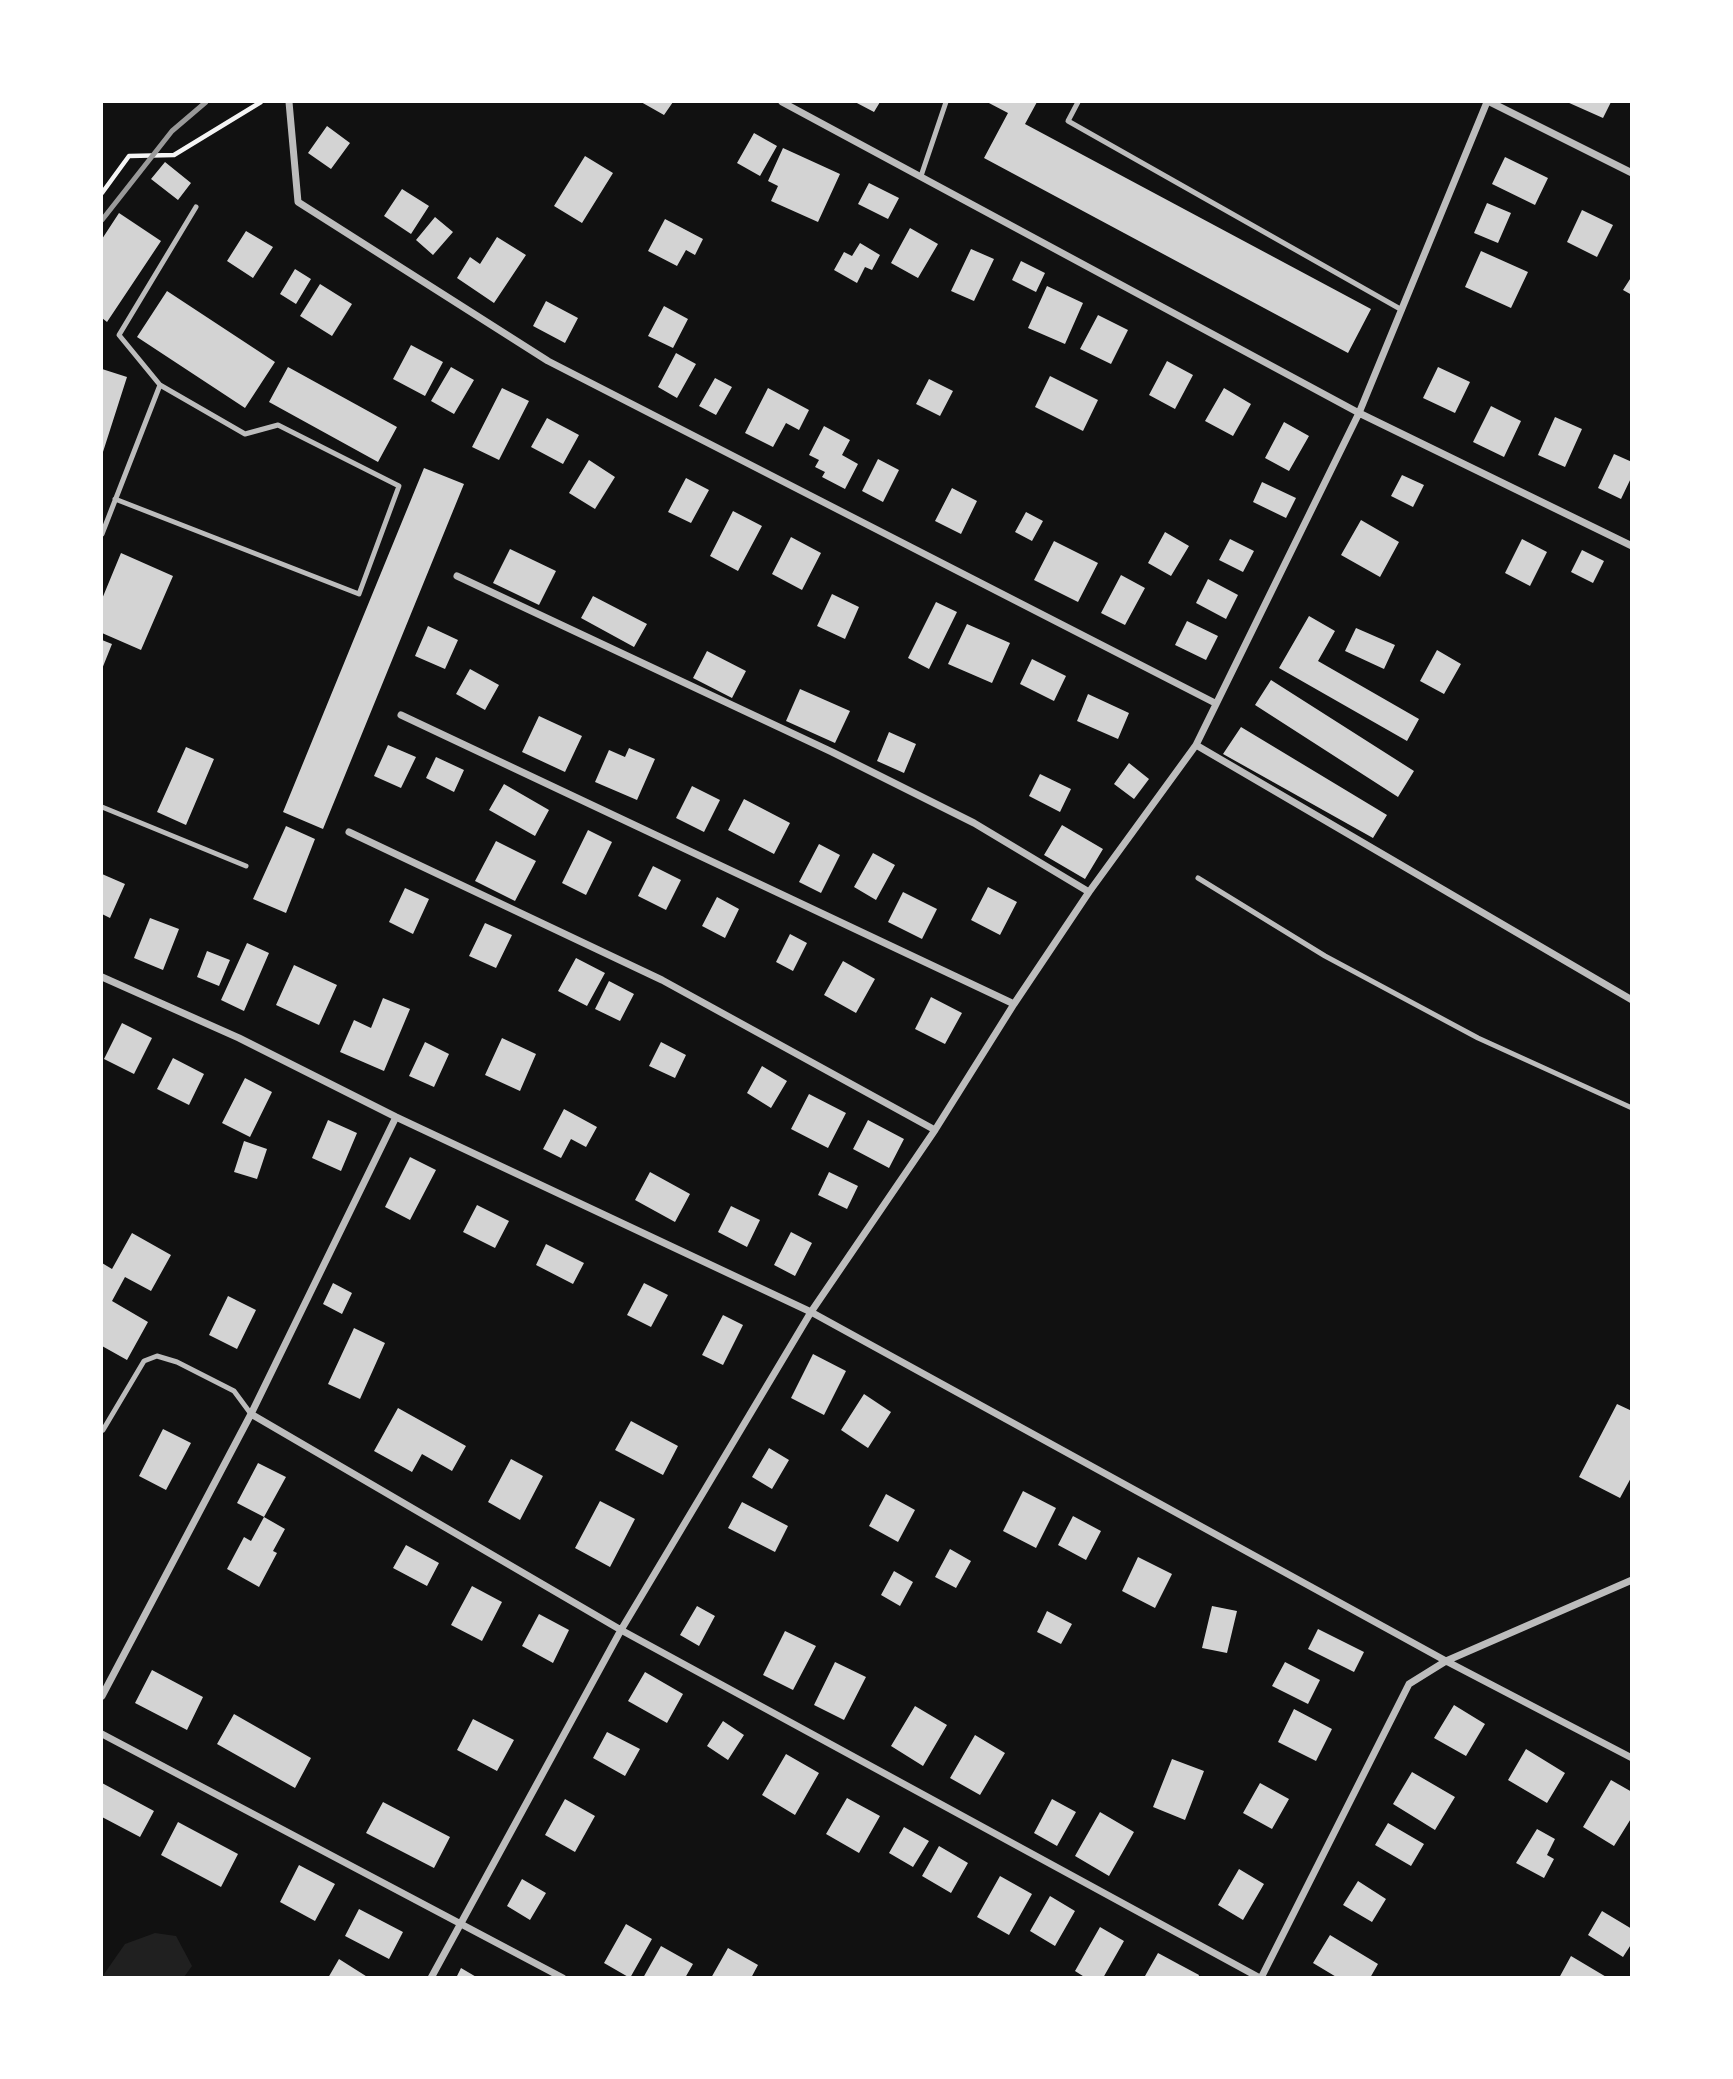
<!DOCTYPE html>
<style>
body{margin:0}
#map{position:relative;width:1733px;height:2079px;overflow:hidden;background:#111;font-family:"PT Serif",serif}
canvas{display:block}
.frame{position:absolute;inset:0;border:103px solid #fff;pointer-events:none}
</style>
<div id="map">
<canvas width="1733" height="2079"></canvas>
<div class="frame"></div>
</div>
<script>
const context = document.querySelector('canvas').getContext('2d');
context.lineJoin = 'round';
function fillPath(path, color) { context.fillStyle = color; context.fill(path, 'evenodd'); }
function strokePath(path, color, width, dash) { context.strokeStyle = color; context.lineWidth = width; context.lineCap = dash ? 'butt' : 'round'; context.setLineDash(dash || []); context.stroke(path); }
fillPath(new Path2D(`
 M155,1933l21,3 16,30 -8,11h-82l23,-33z`), '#202020');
fillPath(new Path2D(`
 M641,102h32l-9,13z
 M855,102h25l-6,10z
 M987,102h50l-12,22 346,185 -23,44 -364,-195 24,-45z
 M1567,102h44l-8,16z
 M327,126l23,17 -19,26 -23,-16z
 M754,133l23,13 -17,30 -23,-13z
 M783,148l57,26 -22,48 -47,-21 7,-15 -10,-5z
 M585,156l28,17 -31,50 -28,-17z
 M1505,157l43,21 -13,27 -43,-21z
 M165,162l26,21 -13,17 -27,-21z
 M869,183l30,15 -11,21 -30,-15z
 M402,189l27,17 -18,28 -27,-18z
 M1487,203l24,10 -13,30 -24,-10z
 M1582,210l31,15 -16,32 -30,-15z
 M119,213l42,28 -54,81 -5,-4v-79z
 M435,217l18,15 -20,23 -17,-15z
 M665,219l38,20 -8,16 -9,-5 -9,16 -29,-15z
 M910,228l28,16 -20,34 -27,-15z
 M246,231l27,16 -20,31 -26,-17z
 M497,237l29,18 -32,48 -37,-25 13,-21 10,7z
 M860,243l20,12 -8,15 -7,-3 -8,16 -23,-13 10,-18 8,4z
 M971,249l23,10 -20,42 -23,-10z
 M1481,251l47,21 -17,36 -46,-21z
 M1021,261l24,12 -9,19 -24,-12z
 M295,269l16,10 -15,25 -16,-10z
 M1632,276v19l-9,-5z
 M320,284l32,20 -20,32 -32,-20z
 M1047,286l36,17 -18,41 -37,-16z
 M167,291l108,71 -30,46 -108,-71z
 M546,301l32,17 -13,25 -32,-17z
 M664,306l24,13 -15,29 -25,-12z
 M1098,315l30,15 -17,34 -31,-15z
 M411,345l32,17 -18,34 -32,-17z
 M676,353l20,11 -19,34 -19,-11z
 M1167,361l26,14 -18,34 -26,-14z
 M288,367l109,60 -19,35 -109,-60z
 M451,367l23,13 -20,34 -23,-13z
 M1438,367l32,15 -15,31 -32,-15z
 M102,369l25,8 -25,78z
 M1050,376l48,24 -15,31 -48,-24z
 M715,378l17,9 -16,28 -17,-9z
 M929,379l24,12 -13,25 -24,-12z
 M502,388l27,13 -30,59 -27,-13z
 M768,388l41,22 -10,20 -13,-7 -13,24 -28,-14z
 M1224,388l27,16 -18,32 -28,-15z
 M1491,406l30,15 -17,36 -31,-15z
 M1555,417l27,12 -17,38 -27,-12z
 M547,418l32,17 -16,29 -32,-17z
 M1284,422l25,14 -20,35 -24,-13z
 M824,426l26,14 -8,15 16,9 -13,25 -23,-12 3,-5 -10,-5 4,-7 -10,-5z
 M1614,454l18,8v14l-11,23 -23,-11z
 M878,459l21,11 -16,32 -21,-11z
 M589,460l26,17 -20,32 -26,-16z
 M424,468l40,16 -141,345 -40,-17z
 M1402,475l22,10 -11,22 -22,-11z
 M686,478l23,12 -18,33 -23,-11z
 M1262,482l34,16 -10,20 -33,-16z
 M952,488l25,13 -16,33 -26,-13z
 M733,511l29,15 -24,45 -28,-15z
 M1026,512l17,9 -11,20 -17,-9z
 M1361,520l38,22 -19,35 -39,-22z
 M1165,532l24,14 -18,30 -23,-13z
 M791,537l30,16 -19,37 -30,-16z
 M1230,539l24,12 -11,21 -24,-12z
 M1522,539l25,13 -17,34 -25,-13z
 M1054,541l44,22 -20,39 -44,-22z
 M510,549l46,22 -17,34 -46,-22z
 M1582,550l22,11 -11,22 -22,-11z
 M121,553l52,23 -32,74 -39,-17v-34z
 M1121,575l24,13 -20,37 -24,-12z
 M1208,579l30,16 -12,24 -30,-16z
 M832,594l27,13 -14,32 -28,-13z
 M593,596l54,28 -13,23 -53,-29z
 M936,602l21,10 -28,57 -21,-11z
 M1309,616l26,15 -17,30 101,58 -12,22 -128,-73z
 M1187,621l31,15 -12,24 -31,-15z
 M967,624l43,19 -18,40 -44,-19z
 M428,626l30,14 -13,29 -30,-13z
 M1356,628l39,17 -11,24 -39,-18z
 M102,640l10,4 -10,25z
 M1437,650l24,14 -17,30 -24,-13z
 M707,651l39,20 -14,27 -39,-20z
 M1032,659l34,17 -12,25 -34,-17z
 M470,669l29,16 -14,25 -29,-16z
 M1271,680l143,91 -16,26 -143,-92z
 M800,689l50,22 -15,32 -49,-22z
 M1088,694l41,19 -11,26 -41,-18z
 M539,716l43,20 -17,36 -43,-20z
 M1241,727l146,88 -14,23 -150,-84z
 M889,732l27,12 -12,29 -27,-12z
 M388,745l28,12 -15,31 -27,-12z
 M186,747l28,12 -28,66 -29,-13z
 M629,748l26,11 -18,41 -42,-18 14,-32 16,7z
 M436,757l28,13 -10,22 -28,-14z
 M1129,763l20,16 -15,20 -20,-15z
 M1040,774l31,15 -11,23 -31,-16z
 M504,784l45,26 -14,26 -46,-26z
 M692,786l28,14 -16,32 -28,-14z
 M744,799l46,24 -16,31 -46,-24z
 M1062,825l41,24 -18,30 -41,-24z
 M286,826l29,13 -29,74 -33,-14z
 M588,830l24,12 -26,53 -24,-12z
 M496,841l40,20 -21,40 -40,-20z
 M819,844l21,11 -19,38 -22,-11z
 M873,853l22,12 -19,35 -22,-13z
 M653,866l28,14 -15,30 -28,-14z
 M102,874l23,10 -15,34 -8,-4z
 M988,887l29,15 -17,33 -29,-15z
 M405,888l24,11 -16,35 -24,-12z
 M903,892l34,17 -15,30 -34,-17z
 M717,897l22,12 -14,29 -23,-12z
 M150,918l29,11 -16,41 -29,-12z
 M485,923l27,12 -16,33 -27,-12z
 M790,934l17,9 -14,28 -17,-9z
 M247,943l22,10 -25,58 -23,-11z
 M207,951l23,9 -11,26 -22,-9z
 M576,958l29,15 -18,33 -29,-15z
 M843,961l32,18 -19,34 -32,-18z
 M294,965l43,20 -18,40 -43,-20z
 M609,981l25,13 -14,27 -25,-12z
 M931,997l31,16 -17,31 -30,-15z
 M383,998l27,11 -26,62 -44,-19 14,-32 17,8z
 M122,1023l30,15 -18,36 -30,-15z
 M502,1038l34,16 -16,37 -35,-16z
 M425,1042l24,12 -15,33 -25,-11z
 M661,1042l25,13 -11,23 -26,-12z
 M173,1058l31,16 -15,31 -32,-16z
 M762,1066l25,15 -16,27 -24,-15z
 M245,1078l27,14 -22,45 -28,-14z
 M809,1094l37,19 -18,35 -37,-19z
 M564,1109l33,18 -11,20 -15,-8 -10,19 -18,-9z
 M328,1120l29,13 -16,38 -29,-13z
 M868,1120l36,19 -15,29 -36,-19z
 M244,1141l23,8 -10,30 -23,-7z
 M410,1157l26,13 -26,50 -25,-13z
 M650,1172l40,22 -15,28 -40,-22z
 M829,1172l29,14 -11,23 -29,-14z
 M477,1205l32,16 -14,27 -32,-16z
 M731,1206l29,14 -13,27 -29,-15z
 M791,1232l21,11 -17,33 -21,-11z
 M132,1233l39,22 -20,36 -26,-14 -13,24 36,21 -21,38 -25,-14v-83l10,6z
 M546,1244l38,19 -11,21 -37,-19z
 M333,1283l19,10 -10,21 -19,-10z
 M644,1283l24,12 -17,32 -24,-12z
 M228,1296l28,14 -19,39 -28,-14z
 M723,1315l20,10 -20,40 -21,-10z
 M354,1328l31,15 -25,56 -32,-15z
 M813,1354l33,17 -22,44 -33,-17z
 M864,1394l27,18 -23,36 -27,-18z
 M1617,1404l15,7v65l-12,22 -41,-21z
 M398,1408l68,38 -14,25 -30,-17 -10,18 -38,-21z
 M631,1421l47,25 -15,29 -48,-25z
 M163,1429l28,14 -25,47 -27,-14z
 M769,1448l20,12 -17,29 -20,-12z
 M511,1459l32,17 -23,44 -32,-18z
 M258,1463l28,14 -22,40 -27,-14z
 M1023,1491l33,17 -20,40 -33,-17z
 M886,1494l29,16 -17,32 -29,-16z
 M600,1501l35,18 -25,48 -35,-19z
 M742,1502l46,24 -13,26 -47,-24z
 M1073,1516l28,15 -15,29 -28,-15z
 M264,1517l21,12 -12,22 4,2 -18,34 -32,-18 17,-32 7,4z
 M406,1545l33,18 -12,23 -34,-18z
 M950,1549l21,12 -15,27 -21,-11z
 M1138,1557l34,17 -17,34 -33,-17z
 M894,1571l19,11 -13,24 -19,-11z
 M472,1586l30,16 -20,39 -31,-16z
 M697,1606l18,10 -16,30 -19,-11z
 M1212,1606l25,5 -10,42 -25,-5z
 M1047,1611l25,13 -11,20 -24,-12z
 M539,1614l30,16 -16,33 -31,-17z
 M1318,1629l46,23 -10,20 -46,-23z
 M785,1631l31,15 -23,44 -30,-15z
 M835,1662l31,15 -22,43 -30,-15z
 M1285,1662l35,18 -12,24 -36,-18z
 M152,1670l51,27 -16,33 -52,-27z
 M645,1672l38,22 -16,29 -39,-22z
 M1454,1705l31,19 -19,32 -32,-18z
 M915,1706l32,19 -24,41 -32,-20z
 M1294,1709l38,20 -16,32 -38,-19z
 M234,1714l77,44 -16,30 -78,-44z
 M473,1719l41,21 -17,31 -40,-21z
 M723,1721l21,14 -16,25 -21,-14z
 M607,1732l33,17 -15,27 -32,-18z
 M975,1735l30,18 -25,42 -30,-17z
 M1526,1749l39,24 -18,30 -39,-23z
 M786,1754l33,19 -24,42 -33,-20z
 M1172,1759l32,12 -19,49 -32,-13z
 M1412,1772l43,25 -20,33 -42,-26z
 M1611,1780l21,12v25l-18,29 -31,-19z
 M102,1783l52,28 -14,26 -38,-20z
 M1260,1783l29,16 -17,30 -29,-16z
 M847,1798l33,18 -21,37 -33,-19z
 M565,1799l30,17 -20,36 -30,-17z
 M1052,1799l24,13 -19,34 -23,-13z
 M383,1802l67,35 -16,31 -68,-35z
 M1100,1812l34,20 -25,44 -34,-20z
 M178,1822l60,32 -17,33 -60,-32z
 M1388,1823l36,21 -13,22 -36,-21z
 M904,1827l25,14 -16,26 -24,-14z
 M1537,1829l18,10 -8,16 7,4 -10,19 -28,-15z
 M939,1846l29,17 -17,30 -29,-17z
 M299,1865l36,19 -20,37 -35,-19z
 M1239,1869l25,15 -21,36 -25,-15z
 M1000,1876l32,18 -23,41 -32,-18z
 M522,1879l24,14 -16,27 -23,-14z
 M1358,1881l28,18 -14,23 -29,-17z
 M1050,1896l25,15 -20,35 -25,-15z
 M359,1909l44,23 -14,27 -44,-23z
 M1602,1911l30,18v14l-9,14 -35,-22z
 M626,1924l26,15 -22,39 -26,-15z
 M1100,1927l24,14 -21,37h-17l-11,-7z
 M1330,1935l48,29 -8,14h-32l-25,-15z
 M661,1946l32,18 -8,14h-42z
 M728,1948l30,17 -7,13h-40z
 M1158,1953l41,22 -1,3 -53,-2z
 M1571,1956l37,22h-49z
 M339,1959l30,19h-41z
 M461,1968l17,10h-22z`), '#d3d3d3');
strokePath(new Path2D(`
 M102,193l27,-37 45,-1 87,-53`), '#f5f5f5', 4.5);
strokePath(new Path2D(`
 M1078,102l-10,19 334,189
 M921,176l25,-74
 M115,499l244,95 40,-108 -121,-61 -33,9 -85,-49
 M102,534l58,-149 -41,-50 77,-128
 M102,807l144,59
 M1198,878l127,78 153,82 154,70
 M103,1430l41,-69 13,-5 20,6 57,29 17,23`), '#bcbcbc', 5);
strokePath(new Path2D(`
 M289,102l9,100 250,159 667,342
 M782,102l577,311 273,133
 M1490,102l142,71
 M457,576l375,176 142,71 115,69
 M401,715l613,289
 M1196,745l436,255
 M349,832l313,148 273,150
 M102,977l137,61 157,79 415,195 635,349 186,97
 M251,1414l370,216 639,348
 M102,1696l149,-282 145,-297
 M102,1734l461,244
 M431,1978l190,-348 190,-318 124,-182 79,-126 75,-112 107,-147 163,-332 128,-311
 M1261,1978l148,-294 37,-23 186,-81`), '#bcbcbc', 7);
strokePath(new Path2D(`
 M102,220l70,-89 34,-29`), '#9a9a9a', 5);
</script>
